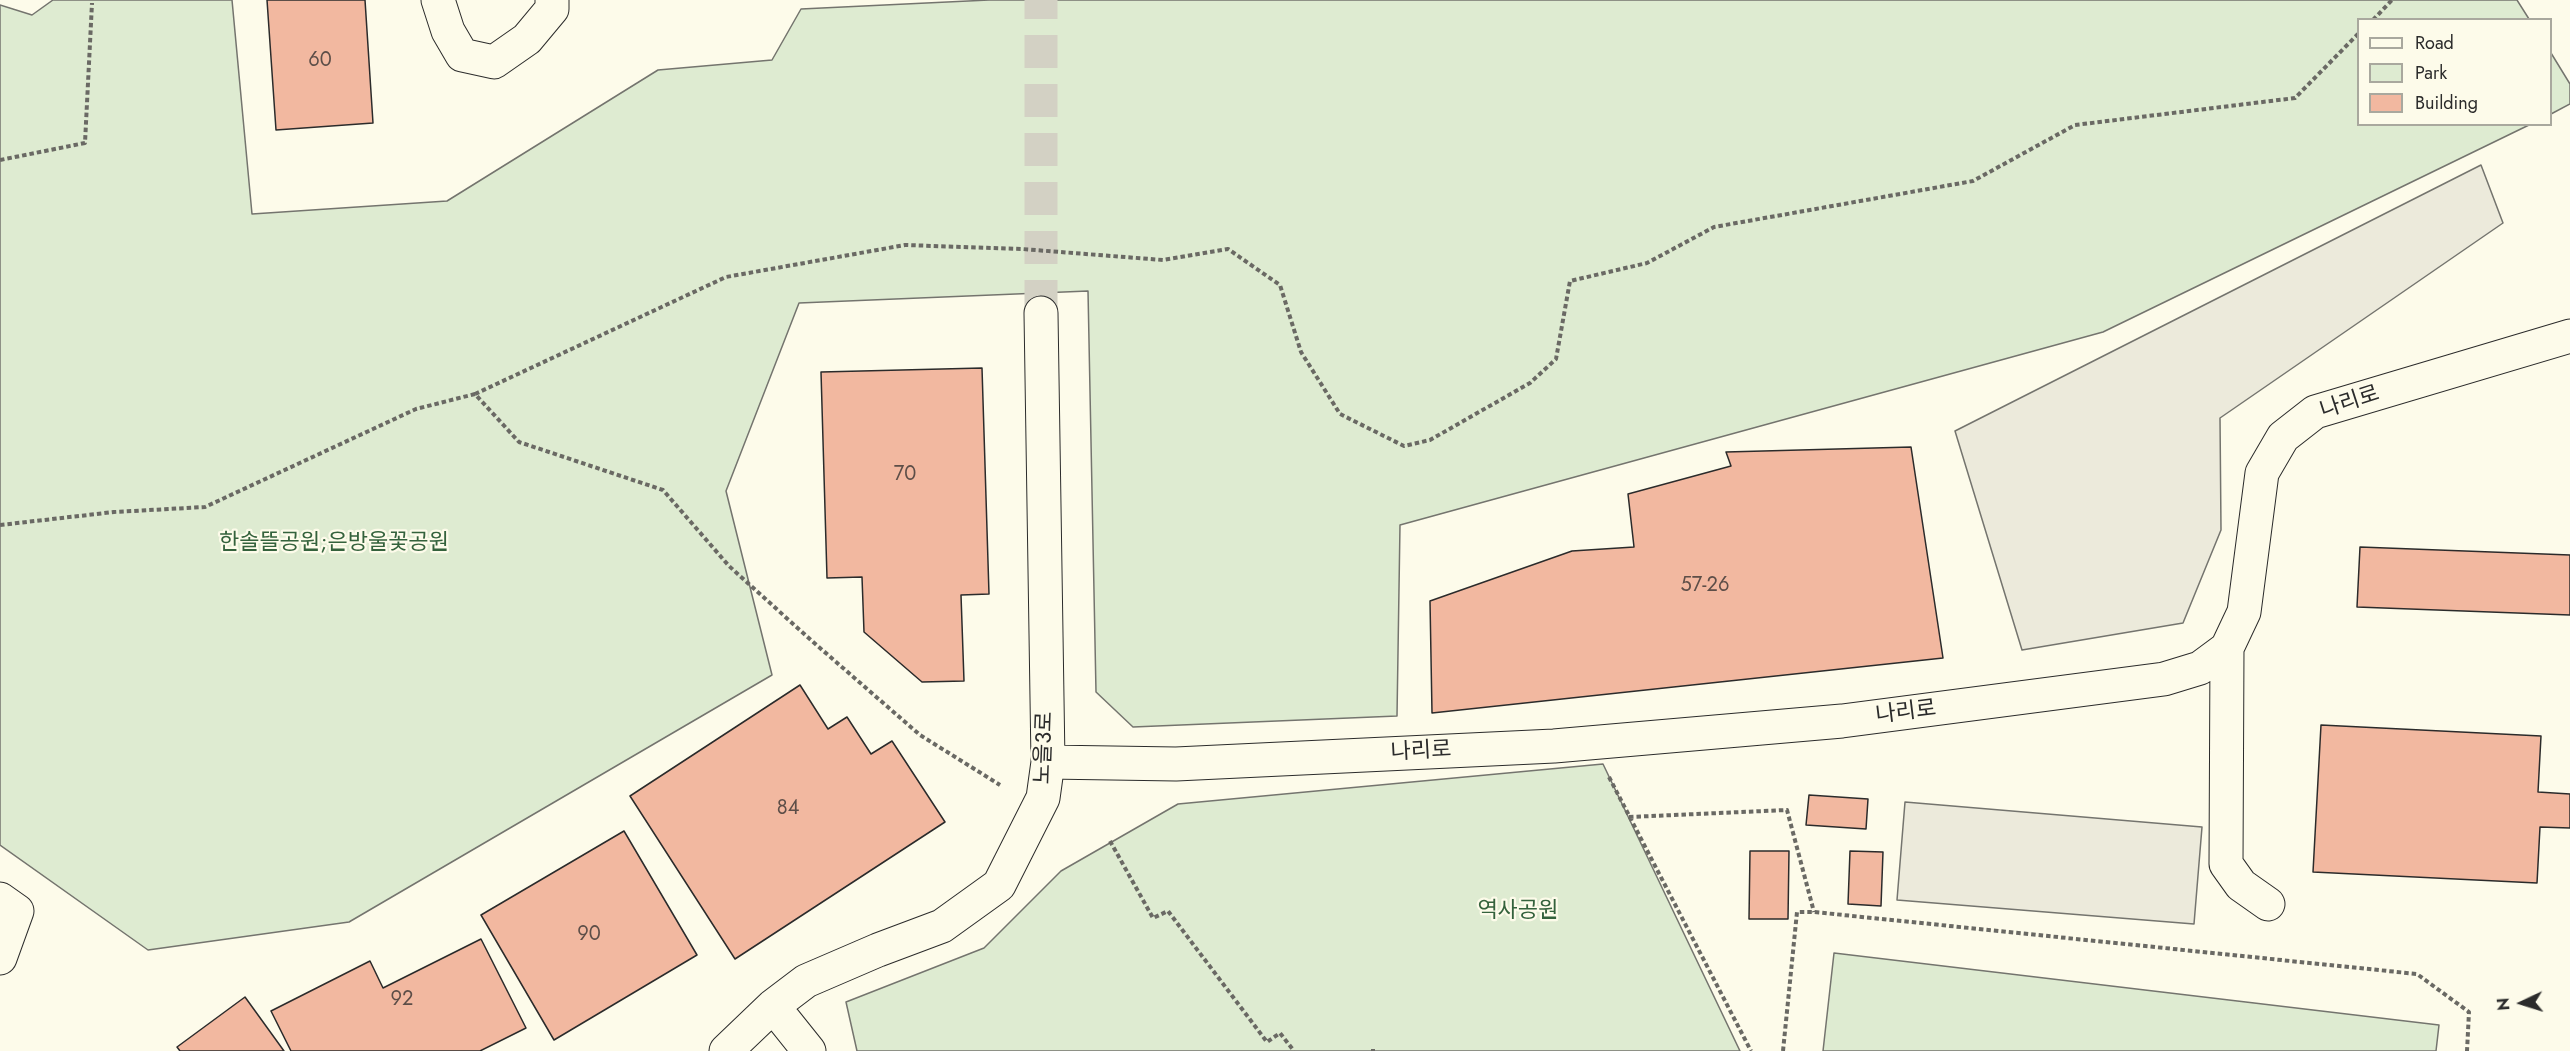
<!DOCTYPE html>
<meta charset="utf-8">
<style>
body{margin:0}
#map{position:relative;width:2570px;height:1051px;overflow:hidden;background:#fdfbea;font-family:Jost,sans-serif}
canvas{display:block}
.legend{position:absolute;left:2357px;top:18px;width:195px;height:108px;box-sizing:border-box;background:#fdfbea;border:2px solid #a9a89e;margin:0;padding:8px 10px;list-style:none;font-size:18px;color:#2b2b2b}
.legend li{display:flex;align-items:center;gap:12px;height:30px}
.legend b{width:30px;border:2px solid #a9a89e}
.north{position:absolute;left:2492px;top:973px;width:60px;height:60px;-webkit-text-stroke:4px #fdfbea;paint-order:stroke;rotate:266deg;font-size:16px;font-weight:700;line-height:24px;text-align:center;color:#2b2b2b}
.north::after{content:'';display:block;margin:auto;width:21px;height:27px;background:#2b2b2b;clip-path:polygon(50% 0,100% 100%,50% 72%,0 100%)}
</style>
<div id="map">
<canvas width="2570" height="1051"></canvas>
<ul class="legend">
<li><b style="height:8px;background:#fdfbea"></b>Road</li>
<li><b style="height:16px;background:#deebd1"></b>Park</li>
<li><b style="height:16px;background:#f2b8a0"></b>Building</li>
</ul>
<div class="north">N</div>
</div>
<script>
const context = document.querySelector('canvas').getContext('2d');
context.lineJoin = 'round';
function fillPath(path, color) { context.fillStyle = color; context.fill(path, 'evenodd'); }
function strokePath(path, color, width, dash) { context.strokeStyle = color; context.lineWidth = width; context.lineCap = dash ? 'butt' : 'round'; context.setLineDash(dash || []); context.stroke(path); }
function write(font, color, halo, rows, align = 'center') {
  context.font = font + ' Jost,"Noto Sans KR",sans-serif'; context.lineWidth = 4.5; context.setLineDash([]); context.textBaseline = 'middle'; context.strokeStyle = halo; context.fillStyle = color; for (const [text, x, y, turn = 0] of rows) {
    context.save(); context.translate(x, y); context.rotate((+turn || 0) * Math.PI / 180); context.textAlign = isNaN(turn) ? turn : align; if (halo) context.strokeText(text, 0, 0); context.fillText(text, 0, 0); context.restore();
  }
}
const green = new Path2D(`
 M53,0h179l20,214 195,-13 211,-131 114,-10 29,-51 188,-9h1528l12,19 -171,1v104l171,1 -426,207 -703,193 -3,191 -264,11 -37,-35 -8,-401 -289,12 -73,188 46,184 -423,247 -201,28 -148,-105v-840l32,10z
 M2551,53l19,31v20l-19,10z
 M1603,764l137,287h-883l-11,-49 138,-54 77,-77 117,-67z
 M1834,953l605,72 -3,26h-613z`);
fillPath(green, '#deebd1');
strokePath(green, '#74746e', 1.5);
const parking = new Path2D(`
 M2481,165l22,58 -283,195 1,112 -38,93 -161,27 -67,-219z
 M1905,802l297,25 -8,97 -297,-24z`);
fillPath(parking, '#eceadb');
strokePath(parking, '#74746e', 1.5);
const building = new Path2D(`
 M267,0h98l8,123 -97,7z
 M982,368l7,226 -28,1 3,86 -42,1 -58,-50 -2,-55 -35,1 -6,-206z
 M1911,447l32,211 -511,55 -2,-112 142,-50 62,-4 -6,-53 103,-28 -5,-14z
 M2360,547l210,8v60l-213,-8z
 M800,685l28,44 19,-12 24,37 21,-13 53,81 -210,137 -105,-163z
 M2321,725l220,11 -3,56 32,2v34l-30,-1 -3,56 -224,-11z
 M1809,795l59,4 -2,30 -60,-4z
 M624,831l73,124 -143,85 -73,-125z
 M1750,851h39l-1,68h-39z
 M1850,851l33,1 -2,54 -33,-2z
 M481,939l45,89 -46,23h-189l-20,-40 99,-50 13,27z
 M245,997l39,54h-104l-3,-4z`);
fillPath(building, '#f2b8a0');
strokePath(building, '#2b2b2b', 1.5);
strokePath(new Path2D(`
 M1041,313v-313`), '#d3d1c4', 33, [33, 16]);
const minor = new Path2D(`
 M438,0l10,31 14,24 32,7 33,-23 25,-30v-9
 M2227,648l-1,216 15,21 27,19
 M1048,762l128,2 378,-18 288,-25 322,-42 36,-11 27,-20 17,-36 18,-139 21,-36 32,-25 255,-76
 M0,899l17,12 -17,47
 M773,1006l36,45
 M726,1051l47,-45 33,-25 72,-31 64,-24 57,-41 44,-87 5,-36 -7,-449`);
strokePath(minor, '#2b2b2b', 35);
strokePath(new Path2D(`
 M2373,20l19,-20
 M0,160l85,-17 7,-140
 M475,394l251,-117 179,-32 117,4 141,11 65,-11 52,36 21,67 39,62 64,32 26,-6 100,-57 26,-24 14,-78 77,-18 67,-36 259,-46 102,-56 220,-27 63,-64
 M0,525l114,-13 91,-5 211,-98 59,-15 44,48 144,48 66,76 83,75 108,94 80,50
 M1609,777l142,274
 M1629,817l158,-7 27,102
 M1110,841l43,77 15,-7 99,131 13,-9 14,18
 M1371,1051h4
 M1783,1051l14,-139h17l603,62 52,38 -2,39`), '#6a6964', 4, [4.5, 3]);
strokePath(minor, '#fdfbea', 33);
write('20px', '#5d4e48', null, [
 ["60",320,61],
 ["70",905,475],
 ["57-26",1705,586],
 ["84",788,809],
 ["90",589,935],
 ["92",402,1000]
]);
write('22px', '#2b2b2b', '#fdfbea', [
 ["나리로",2350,403,-18],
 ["나리로",1906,713,-7],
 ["노을3로",1045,748,-88],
 ["나리로",1421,752,-3]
]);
write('22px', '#34623c', '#fdfbea', [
 ["한솔뜰공원;은방울꽃공원",334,544],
 ["역사공원",1518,912]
]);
</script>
